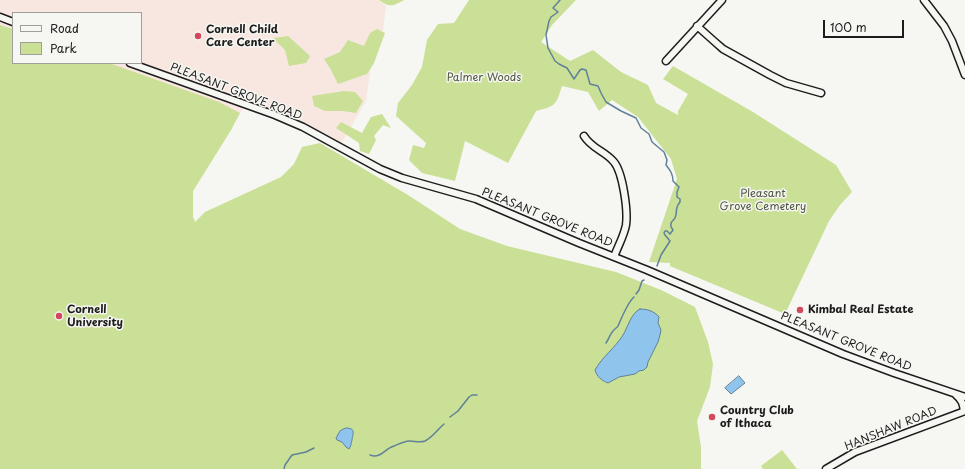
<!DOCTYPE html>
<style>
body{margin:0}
#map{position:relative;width:965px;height:469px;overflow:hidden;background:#f6f6f2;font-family:"Playpen Sans",sans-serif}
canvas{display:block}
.legend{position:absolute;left:12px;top:12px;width:130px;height:52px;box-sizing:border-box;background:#f6f6f2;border:1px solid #9f9f9c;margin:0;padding:5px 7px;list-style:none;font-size:12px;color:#1c1c1c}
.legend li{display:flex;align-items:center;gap:8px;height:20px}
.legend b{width:20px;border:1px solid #9f9f9c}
.scale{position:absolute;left:823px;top:20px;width:81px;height:18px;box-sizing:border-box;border:2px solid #1c1c1c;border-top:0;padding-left:5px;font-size:12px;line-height:14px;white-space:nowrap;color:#1c1c1c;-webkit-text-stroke:3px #f6f6f2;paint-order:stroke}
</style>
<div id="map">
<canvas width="965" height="469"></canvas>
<ul class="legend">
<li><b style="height:5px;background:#f6f6f2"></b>Road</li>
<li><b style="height:11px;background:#cae096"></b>Park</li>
</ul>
<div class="scale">100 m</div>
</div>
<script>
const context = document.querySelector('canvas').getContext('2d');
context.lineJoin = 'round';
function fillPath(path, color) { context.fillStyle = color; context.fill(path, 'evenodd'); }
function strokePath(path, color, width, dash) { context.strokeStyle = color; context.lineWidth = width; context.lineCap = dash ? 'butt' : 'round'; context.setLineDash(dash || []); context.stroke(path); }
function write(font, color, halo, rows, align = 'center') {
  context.font = font + ' "Playpen Sans",sans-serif'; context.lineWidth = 3; context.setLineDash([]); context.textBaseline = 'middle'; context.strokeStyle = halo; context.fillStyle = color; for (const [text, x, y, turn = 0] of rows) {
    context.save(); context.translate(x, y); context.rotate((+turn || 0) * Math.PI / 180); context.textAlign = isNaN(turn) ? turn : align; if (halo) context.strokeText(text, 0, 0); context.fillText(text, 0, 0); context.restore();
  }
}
fillPath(new Path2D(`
 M0,0h379l7,6 -3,24 -12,35 -5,36 -25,43 -47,-25 -32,-14 -15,-4 -16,29 -38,61v26l2,5 -187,247h-8zM13,13h128v50h-128z`), '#f8e7e0');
fillPath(new Path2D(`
 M379,0h25c-11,6 -14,8 -25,0z
 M469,0h107l-24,25 -11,17 29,19 23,-11 28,22 27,13 8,18 22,12v-4l10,-17 -25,-15 10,-13 80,46 83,53 16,27 -12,13 -11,16 -44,93 -115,-48v-3l-21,-1 28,-83 -6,-20 -33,-42 -26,-17 -13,11 -11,-19 -26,-6c-6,19 -6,20 -26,25l-28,52 -43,-22 -10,40 -33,-8 -13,-13 4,-15 11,3 2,-5 -30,-27 2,-13 14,-18 10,-18 5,-27 11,-16 16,-1z
 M0,25l13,4v34h96l110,39 21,11 -9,17 -38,61v26l2,5 10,-10 76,-35 13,-13 8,-17 18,-4 88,52 52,34 47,17 109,26 45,18 34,17 13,35 5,22 -3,23 -13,34 4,26v22h-701z
 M377,29l8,4 -11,30 -7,11 -29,10 -7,-14 -7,-11 16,-7 8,-12 16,6 6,-13z
 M288,36l22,20 -4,7 -17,3 -4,-16 -12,-12z
 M344,91l11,1 8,9 -7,12 -13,-2h-18l-11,-5 -2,-10z
 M382,114l9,14 -8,-3 -9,11 2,4 -7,14 -9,-3 -1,-8 -23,-15 5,-6 21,11 9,-16z
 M782,450l15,19h-34l-2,-3z`), '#cae096');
const water = new Path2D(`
 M640,309c7,0 14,2 19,8l-1,6 3,7 -1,5 -2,7 -10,20 -1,5 -3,3 -5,1 -4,3 -16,3 -11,6c-7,-3 -11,-6 -13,-13 7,-13 20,-22 28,-35 5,-8 8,-22 17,-26z
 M739,376l6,7 -14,11 -6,-6z
 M346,428c10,0 7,5 6,12 -1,4 -1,6 -3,9l-3,-2 -4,-5 -5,-2 -1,-2 4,-7z`);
fillPath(water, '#8fc4ed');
strokePath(water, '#618199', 1);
strokePath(new Path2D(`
 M560,0l-7,8 5,4 -7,5 -2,4 -3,14 2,13 7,13 4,3 8,4 7,11 6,-9 2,-1 4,1 4,14 8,2 3,7 5,9 15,9 15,7 5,10 8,6 3,8 12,10 3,8 -1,5c4,5 7,9 7,16l6,6 -2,5v5l3,2v3c-6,7 -2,10 -5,16 -1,2 -4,3 -4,6 -1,3 1,4 2,6l-3,4 -3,-3h-2l-1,2 1,2 5,6 -9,14 -4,11
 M636,294l3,-4 3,-9 2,-1
 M606,343c3,-4 4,-9 7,-12 1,-2 4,-3 5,-5 3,-7 10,-24 16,-29
 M450,417l8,-6 11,-14 3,-2h5
 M370,455c11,4 14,-6 24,-9 5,-2 11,-5 15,-5 6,0 11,2 16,0 8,-4 12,-11 19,-17
 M284,469l1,-4 7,-10 14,-3 8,-4`), '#618199', 1.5);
const minor = new Path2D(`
 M924,0l20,26 8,15 13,34
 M0,17l13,5
 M697,26l18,16 8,7 47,26 16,8 35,10
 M666,61l56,-61
 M130,63l145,52 28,12 77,42 22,9 74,21 103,44 68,27 196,84 51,19 71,24
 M584,136c8,13 21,15 30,26 9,11 14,49 12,63 -2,11 -8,21 -12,32
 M956,395c6,5 7,9 8,16
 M826,469l29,-17 110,-41`);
strokePath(minor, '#1c1c1c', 9);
strokePath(minor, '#f6f6f2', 6);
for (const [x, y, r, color] of [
 [198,36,4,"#d1495b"],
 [800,310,4,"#d1495b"],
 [59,316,4,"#d1495b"],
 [712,417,4,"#d1495b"]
]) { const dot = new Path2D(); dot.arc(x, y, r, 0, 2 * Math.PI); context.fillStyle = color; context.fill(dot); strokePath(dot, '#f6f6f2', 1.5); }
write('bold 11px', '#1c1c1c', '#f6f6f2', [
 ["Cornell Child",206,30],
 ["Care Center",206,43],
 ["Cornell",67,310],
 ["University",67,323],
 ["Kimbal Real Estate",808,310],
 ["Country Club",720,411],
 ["of Ithaca",720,424]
], 'left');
write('11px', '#505741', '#f6f6f2', [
 ["Palmer Woods",484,78],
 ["Pleasant",763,194],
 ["Grove Cemetery",763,207]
]);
write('11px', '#1c1c1c', '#f6f6f2', [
 ["PLEASANT GROVE ROAD",236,92,21],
 ["PLEASANT GROVE ROAD",547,218,22],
 ["PLEASANT GROVE ROAD",846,342,22],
 ["HANSHAW ROAD",891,429,-22]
]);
</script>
